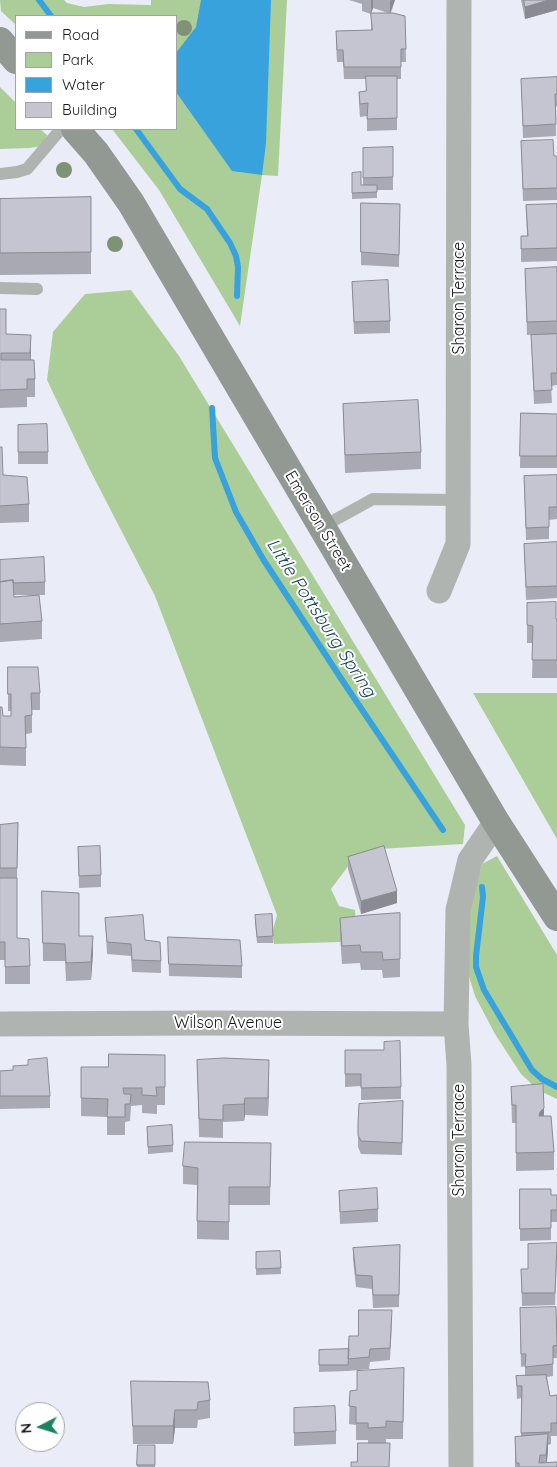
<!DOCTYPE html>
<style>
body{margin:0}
#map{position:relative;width:557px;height:1467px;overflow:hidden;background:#eaecf7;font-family:Quicksand,sans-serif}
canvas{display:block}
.legend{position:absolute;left:15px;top:15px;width:162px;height:115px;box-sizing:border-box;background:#fff;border:1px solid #a3a3a5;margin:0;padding:6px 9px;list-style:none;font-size:15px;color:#191a1e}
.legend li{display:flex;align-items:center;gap:10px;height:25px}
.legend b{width:25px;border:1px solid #a3a3a5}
.north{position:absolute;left:15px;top:1402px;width:50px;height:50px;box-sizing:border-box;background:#fff;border:1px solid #a3a3a5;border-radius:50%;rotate:265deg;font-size:14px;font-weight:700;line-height:20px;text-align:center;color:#191a1e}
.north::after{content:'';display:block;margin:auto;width:18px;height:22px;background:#1b845f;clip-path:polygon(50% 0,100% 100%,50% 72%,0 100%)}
</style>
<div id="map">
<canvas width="557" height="1467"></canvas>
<ul class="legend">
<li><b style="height:6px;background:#929892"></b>Road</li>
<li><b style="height:14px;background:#abce99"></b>Park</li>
<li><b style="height:14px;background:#37a2db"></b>Water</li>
<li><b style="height:14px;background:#c4c5d0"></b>Building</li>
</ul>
<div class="north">N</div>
</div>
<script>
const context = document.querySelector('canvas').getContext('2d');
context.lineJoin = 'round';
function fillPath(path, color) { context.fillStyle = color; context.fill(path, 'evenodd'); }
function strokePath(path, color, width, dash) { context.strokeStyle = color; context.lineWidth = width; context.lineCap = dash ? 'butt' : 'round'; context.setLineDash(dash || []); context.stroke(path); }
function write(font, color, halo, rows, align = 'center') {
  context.font = font + ' Quicksand,sans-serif'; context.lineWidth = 4; context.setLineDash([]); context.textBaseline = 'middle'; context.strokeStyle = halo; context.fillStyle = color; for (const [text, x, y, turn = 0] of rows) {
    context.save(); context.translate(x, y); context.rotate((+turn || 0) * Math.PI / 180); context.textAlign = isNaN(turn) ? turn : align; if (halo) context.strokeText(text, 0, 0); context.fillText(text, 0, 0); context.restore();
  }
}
fillPath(new Path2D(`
 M0,0h64l3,3 17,4 24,-3 43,1v-5h136l-9,176 -16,-1 -22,151 -81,-136 -47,-61h64v-113h-160v9l-15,-14z
 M0,87l16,16v26h24l7,6 -4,11 -14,2 -29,1z
 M131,290l48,66 286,469 -2,19 -84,5 -30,16 -18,24 8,17 16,4 1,18 -16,14 -66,2 -2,-11 5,-18 -122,-319 -66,-128 -42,-88 6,-48 32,-38z
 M473,693h84v146z
 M497,856l60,99v144l-19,-9 -17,-16 -26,-40 -20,-38 -8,-26v-55l15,-51z`), '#abce99');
fillPath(new Path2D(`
 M201,0h70l-5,143 -4,32 -30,-4 -56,-79v-39l20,-26z`), '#37a2db');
strokePath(new Path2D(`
 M39,0l12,16
 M136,129l44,60 27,20 23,34 6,13 2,11 -1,29
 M212,408l3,50 21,54 27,47 83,127 97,144
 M482,887l1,10 -7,59v11l8,23 48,80 10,9 15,8`), '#37a2db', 6);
strokePath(new Path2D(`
 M0,174l17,-2 10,-3 34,-40
 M0,288l37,1
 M322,527l51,-28 85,1`), '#afb4b0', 12);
strokePath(new Path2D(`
 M439,591l19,-47 1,-544
 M0,1024l207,-1 249,1
 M461,1467l-2,-402 -3,-41 2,-114 12,-50 26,-38`), '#afb4b0', 25);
strokePath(new Path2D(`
 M0,41l16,19
 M75,129l21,24 35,50 365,619 61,95`), '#929892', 28);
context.fillStyle = '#7f9276';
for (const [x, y] of [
 [184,28],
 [64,170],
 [115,244]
]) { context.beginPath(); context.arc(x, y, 8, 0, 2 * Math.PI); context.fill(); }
fillPath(new Path2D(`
 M349,0h46l-4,13 14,3 1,46h-5v17h-4v51l-30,1v-15l-7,1 -1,-13v-12l7,-1v-12h-22l-1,-17h-6l-1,-19v-12l35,-1v-16l-9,-3v-7zM373,8l15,5h-17z
 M521,0h36v10l-32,9z
 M557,77v29l-1,1v29l-33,2 -2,-59z
 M521,141l33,15h3v44l-34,1z
 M393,147v43h-16v8l-25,1v-26l9,12h2v-37z
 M91,197v77l-91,1v-76z
 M361,203l39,1 -1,63 -38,-2z
 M557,204v57l-36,1v-26h6l-1,-31z
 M557,267v67l-30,1 -2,-66z
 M352,282l38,39v12l-36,1z
 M0,309l6,25 25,18v8l4,19v18h-8v10l-27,1z
 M557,334v51l-6,1 1,17 -18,1 -3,-69z
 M343,404l78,48v17l-76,4z
 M521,413l36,1v54h-37z
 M18,425l30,27v12h-30z
 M0,447l3,28 26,29v18l-29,1z
 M557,475v44l-8,1v19l-23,1 -2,-64z
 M557,542v56l-31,2 -2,-56z
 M0,560l45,22v13h-6l3,26v18l-42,3zM14,595h22l-22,2z
 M527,603l29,16h1v59h-25l1,-35h-6z
 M8,667l32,26v17h-8v23l-6,1v32l-26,-1v-58l3,9h8v-5h-3z
 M18,823l-1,57v58l13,28v18h-25v-24h-5v-135z
 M78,847l23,28v12l-22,1z
 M348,857l49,46 -36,11 -13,-45z
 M42,891l51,62 -2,27 -25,1 -1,-20h-22z
 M400,913v64l-17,1 -1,-8h-21l-1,-7 -18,1 -2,-28v-18z
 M272,914l1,29h-16l-2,-22z
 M105,918l40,22 16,21v12l-29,-1 -1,-16 -24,-2z
 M168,937l74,29v12l-73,-2z
 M384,1042l17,45v12l-40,1v-14l-16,1v-37h39z
 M165,1055v50h-8v9l-15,-1v-8l-11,1 -1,15 -5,1v13h-18v-18l-26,-1v-49h27z
 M28,1060l22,36v12l-50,1v-38l13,-1 15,-5z
 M197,1060l72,18 -1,38 -23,-1 -1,6 -21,1v16l-24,-1z
 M511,1087l33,29 10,36v18l-38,1v-48h-4z
 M403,1101l-1,54 -41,-1 -3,-7v-24z
 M147,1127l26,18v7l-25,2z
 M271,1143l-1,62h-41v35l-32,-1v-54l-14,-1v-18z
 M520,1189l31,6h6v27h-6v18l-31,1z
 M339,1191l39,18v13l-38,2z
 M400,1245l-1,62 -26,1 -1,-19 -16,-2 -3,-27v-12z
 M280,1251l1,23 -25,1v-23z
 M557,1255l-2,50 -33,1 -1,-37h7z
 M520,1308l37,23v27h-4v18l-6,1 3,19 7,-1v41h-6v8l-3,1 -1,18 10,4h-42v-30h6v-39l-4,1 -1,-23h9v-10l-4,1z
 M392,1322l-2,38 -20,2 -1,7 -21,2 -29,1v-22l30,-1 9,-13z
 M404,1368l-1,71h-17v4l4,13 -1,11h-38l6,-5 11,-19v-3h-12v-15l-7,-1 1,-33 7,-1z
 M131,1381l79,19v18l-12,2 -1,8h-22l-2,16h-40z
 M294,1408l42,23v13l-42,2z
 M138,1445h17v22h-18z`), '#a9a9b3');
fillPath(new Path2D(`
 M371,0h2v8l-2,6z
 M391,0h4l-5,13v-12z
 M549,0h8v10l-32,9v-12z
 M31,335v17l-1,19v-18z
 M397,891v12l-36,11v-13z
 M93,936v17l-2,27v-18z
 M269,1060v18l-1,38v-18z
 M245,1098v17l-1,6v-17z
 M544,1108v17l-5,-9 1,-4z
 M175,1410v18l-2,16v-18z
 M548,1434v18l-2,15v-12z`), '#898a92');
const building = new Path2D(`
 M524,0h25l-24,7z
 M371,13h22l12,3 1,33h-5v18h-57l-1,-17h-6l-1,-19 36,-1z
 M366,76h31v42l-30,1 1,-16 -8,1 -1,-12 7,-1z
 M557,77v17h-2l1,30 -33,2 -2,-47z
 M553,140l1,16h3v32l-34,1 -2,-48z
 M393,147v30l-30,1v-30z
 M361,172v13h16v7l-25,1v-20z
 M91,197v55l-91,1v-54z
 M361,203l39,1 -1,51 -38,-3z
 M557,204v44l-36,1v-13h7l-2,-31z
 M557,267v54l-30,1 -2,-53z
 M388,280l2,41 -36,1 -2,-40z
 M0,309h6v25l25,1 -1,18h-29v7h33l1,19h-8v10l-27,1z
 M557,334v39h-6l1,17 -18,1 -3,-56z
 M418,400l3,52 -76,3 -2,-51z
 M521,413l36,1v42h-37z
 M47,424l1,28h-30v-27z
 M0,447h2l1,28 24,2 2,27 -29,2z
 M557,475v32h-8v20l-23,1 -2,-52z
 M557,542v44l-31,1 -2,-43z
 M44,557l1,25 -32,1v-3l-13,2v-22z
 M13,580l1,17 25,-2 3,26 -42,3v-42z
 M556,602v17h1v41h-25l1,-34 -6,-1v-22z
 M8,667h30l2,26h-9l1,22 -7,1 1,32 -26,-1v-40h2l1,9h8v-22h-3z
 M18,823l-1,45h-17v-43z
 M100,846l1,29 -22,1 -1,-29z
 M384,846l13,45 -36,10 -13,-44z
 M0,878h17v60l12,1 1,27 -25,1v-25h-5z
 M42,891l37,2v43h14l-2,26 -25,1 -1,-19 -22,-1z
 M400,913v46l-17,1 -1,-8h-21l-1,-7 -18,1 -2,-28 27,-3z
 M272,914l1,22 -16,1 -2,-22z
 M143,915l2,25 15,2 1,19 -29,-1 -1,-16 -24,-2 -2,-24z
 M168,937l72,3 2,26 -73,-2z
 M400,1041l1,46 -40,1v-14h-16v-24h39v-8z
 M109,1054l56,1v32h-9l1,9 -15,-1v-7h-19l1,6h7l-1,10h-5v13h-18l1,-18 -27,-1v-31h27z
 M47,1058l3,38h-50v-25l13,-1v-4l15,-1v-5z
 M224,1058l45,2 -1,38h-23l-1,6 -21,1v15l-24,-1 -2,-59z
 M543,1084l1,24 -4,4 -1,4h12l3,36 -38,1v-48h-4l-1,-18z
 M403,1101l-1,42 -41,-2 -3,-6v-12l1,-19z
 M172,1125l1,20 -25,2 -1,-20z
 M185,1142l86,1 -1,44h-41v35l-32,-1 1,-53 -15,-2z
 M377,1188l1,21 -38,3 -1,-21z
 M520,1189h31v6h6v15h-6v18l-31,1z
 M557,1243l-2,50h-33l-1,-24h7v-25z
 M400,1245l-1,50h-26l-1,-19 -16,-1 -3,-27z
 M280,1251l1,17 -25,1v-17z
 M556,1307l1,38 -4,1v18l-28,3 1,-13h-5l-1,-46z
 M359,1310h33l-2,38 -20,1 -1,8 -21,2 1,-23h9z
 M349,1349l-1,16h-29v-15z
 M404,1368l-1,54 -17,-1v6l-18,1v-5h-12v-16l-7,-1 1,-15 7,-1v-19z
 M546,1375l4,21 7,-1v28h-6v9l-30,1 1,-47h-5l-1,-10z
 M131,1381l77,1 2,18 -12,2 -1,8h-22l-2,16h-40z
 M335,1406l1,25 -42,2v-25z
 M548,1434l-2,21h-6l-1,8 18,-1v5h-38v-4h-3l-1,-26z
 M358,1443h32l-1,24h-38v-5h6z
 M138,1445h17v20h-18z`);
fillPath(building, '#c4c5d0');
strokePath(building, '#898a92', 1);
write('16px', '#191a1e', '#fff', [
 ["Sharon Terrace",459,298,-90],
 ["Emerson Street",318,521,59],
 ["Wilson Avenue",228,1023],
 ["Sharon Terrace",459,1140,-90]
]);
write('italic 18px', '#1b465f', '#fff', [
 ["Little Pottsburg Spring",321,618,57]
]);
</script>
